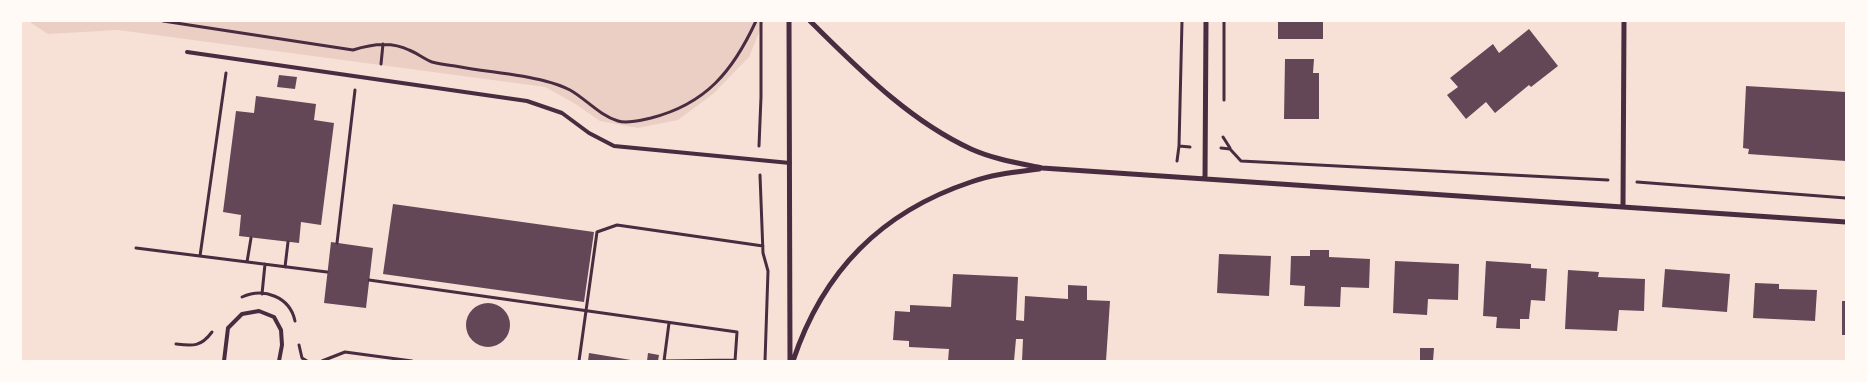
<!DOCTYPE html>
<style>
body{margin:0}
#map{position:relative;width:1867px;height:382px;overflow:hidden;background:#f7e1d7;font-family:"Work Sans",sans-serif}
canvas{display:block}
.frame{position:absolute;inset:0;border:22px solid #fffaf5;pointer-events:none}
</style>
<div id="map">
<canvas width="1867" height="382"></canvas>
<div class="frame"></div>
</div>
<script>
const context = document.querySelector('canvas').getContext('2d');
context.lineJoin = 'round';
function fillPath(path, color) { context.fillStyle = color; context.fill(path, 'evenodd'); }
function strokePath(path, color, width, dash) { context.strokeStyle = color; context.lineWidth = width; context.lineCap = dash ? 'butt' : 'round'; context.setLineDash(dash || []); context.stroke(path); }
fillPath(new Path2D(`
 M31,21h733l-15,36 -36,37 -35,26 -40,8 -38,-7 -26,-18 -29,-16 -427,-57 -70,4 -17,-11z`), '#ebcfc5');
fillPath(new Path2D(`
 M1278,21h45v18h-45z
 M1529,29l29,37 -27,21 -2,-2 -34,28 -9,-11 -20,17 -19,-24 11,-8 -8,-9 43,-34 6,9z
 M1285,59h29l-1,14h6v46h-35z
 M279,75l18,2 -2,12 -18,-2z
 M1746,86l100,6v69l-98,-7 1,-5 -6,-1z
 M256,96l60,8 -2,16 20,3 -13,102 -20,-3 -2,21 -60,-7 2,-21 -18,-3 13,-101 18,2z
 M393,204l201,28 -10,70 -201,-28z
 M331,242l42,6 -7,60 -42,-5z
 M1310,250h19v7l41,2 -1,29 -28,-1 -1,20 -36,-1 1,-20 -15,-1 1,-29h19z
 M1219,254l52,2 -2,40 -52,-3z
 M1395,261l64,3 -1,36 -30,-1 -1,16 -34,-2z
 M1486,261l45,3v4l16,1 -2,32 -14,-1 -2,19h-9v10l-24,-1 1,-11 -14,-1z
 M1665,269l65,5 -3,38 -65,-5z
 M1568,270l31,2 -1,5 47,2 -1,32 -25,-1 -2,21 -52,-2z
 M953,274l65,3 -2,43 8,1 1,-25 43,3v-14l19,1v14l23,1 -4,60h-84l1,-22h-7l-2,22h-66l1,-12 -40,-2v-6l-16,-1 2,-29 15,1v-7l41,2z
 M1755,283l24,1v5l38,1 -2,31 -62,-3z
 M1842,301h4v34h-4z
 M466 325a22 22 0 1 1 44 0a22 22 0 1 1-44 0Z
 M1420,348h14l-1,13h-13z
 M589,353l42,7v1h-43z
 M648,353l11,2 -1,6h-11z`), '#644757');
strokePath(new Path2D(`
 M163,21l190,29c18,-6 38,-9 56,0 8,3 15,9 23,12 7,2 15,3 23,4 30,6 60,7 90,15 8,2 17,5 25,9 16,9 29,25 48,31 10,3 23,-1 33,-3 55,-14 82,-47 105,-97
 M381,64l2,-20
 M1224,100v-79
 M1223,137l7,11
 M759,146l2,-49v-76
 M1179,146l3,-125
 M1221,148l9,1 11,12 367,19
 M1177,161l2,-15 11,1
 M760,175l3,78 5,18 -3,90
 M1637,182l209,16
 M337,243l18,-153
 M136,248l191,24
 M200,256l26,-183
 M247,262l4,-24
 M285,267l3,-25
 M369,280l368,52 -2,29
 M262,294l3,-30
 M242,297c22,-10 48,0 53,24
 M176,344c17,2 25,3 36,-12
 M299,345l3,13 5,3
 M322,361l23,-9 67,9
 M579,361l18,-129 20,-7 146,21
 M664,361l71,-1
 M664,361l5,-38`), '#4a2c40', 3);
strokePath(new Path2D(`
 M187,52l340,49 35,12 27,20 25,13 176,17
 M224,361l4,-33 14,-14 17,-3 15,6 7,13 1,15 -3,16`), '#4a2c40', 4);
strokePath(new Path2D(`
 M789,21l1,340
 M810,21c49,48 98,99 161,128 22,10 47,14 71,19l804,54
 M1205,178l1,-157
 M1623,206l1,-185
 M793,361c30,-90 88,-149 178,-179 22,-8 45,-10 68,-13`), '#4a2c40', 5);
</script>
